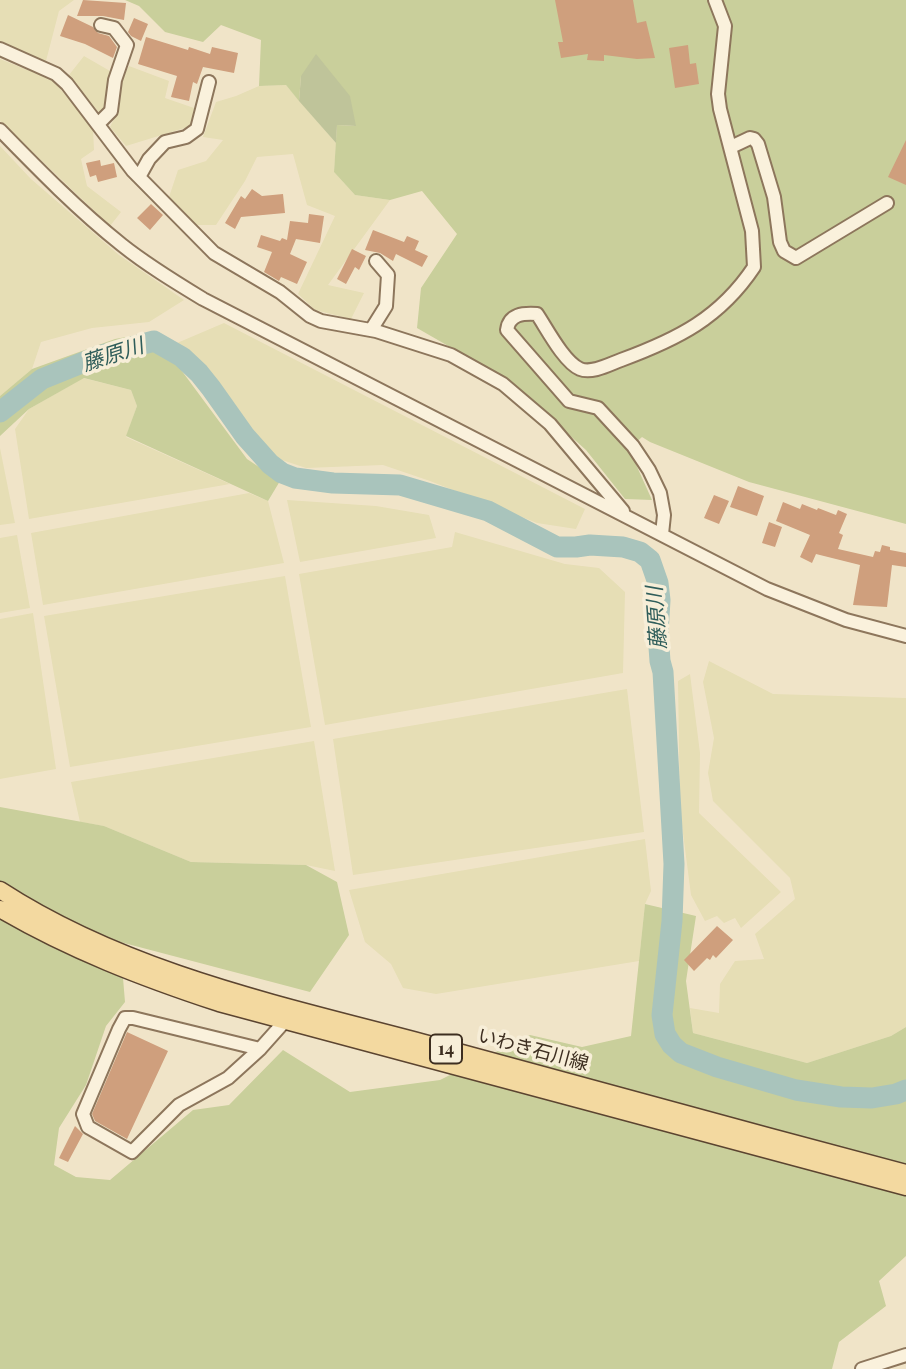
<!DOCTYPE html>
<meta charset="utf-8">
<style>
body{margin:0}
canvas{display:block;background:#f0e4c8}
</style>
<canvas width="906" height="1369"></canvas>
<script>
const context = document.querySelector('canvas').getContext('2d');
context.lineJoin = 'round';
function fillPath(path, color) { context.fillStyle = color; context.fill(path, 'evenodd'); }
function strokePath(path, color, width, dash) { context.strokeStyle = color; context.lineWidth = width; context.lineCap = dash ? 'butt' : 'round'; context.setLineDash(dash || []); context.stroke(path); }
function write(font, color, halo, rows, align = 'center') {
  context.font = font + ' "Playfair Display","Noto Sans JP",serif'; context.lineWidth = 7; context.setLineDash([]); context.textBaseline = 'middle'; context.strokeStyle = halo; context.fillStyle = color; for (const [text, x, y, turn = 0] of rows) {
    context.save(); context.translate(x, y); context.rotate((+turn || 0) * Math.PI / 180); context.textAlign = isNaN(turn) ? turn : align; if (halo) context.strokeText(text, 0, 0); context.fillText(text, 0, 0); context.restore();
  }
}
fillPath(new Path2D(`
 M0,0h74l-15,11 -13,50 -46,-17z
 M84,56l26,15 -6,39 -4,4 -31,-39z
 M0,59l53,21 40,49 1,21 -13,9 6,27 34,26 -11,14 -110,-105z
 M129,66l40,15 -4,17 29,10 -3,18 -65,20 -16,-19 8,-16 5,-34z
 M286,85l50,58 -2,29 21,23 35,5 -62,85 36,8 -13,26 -36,-9 -17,-16 37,-78 -28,-11 -14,-51 -36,3 -12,24 -29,44h-21l-26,-28 9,-27 28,-9 17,-21 -20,-3 13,-35 20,-6 23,-10z
 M0,146l31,33 88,76 65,45 -35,22 -57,6 -51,14 -9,27 -32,27z
 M224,323l361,186 -9,20 -39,-6 -107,-42 -47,-16 -77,3 -33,-11 -63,-82 -33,-32z
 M83,378l48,12 6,16 -11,31 104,47 -201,35 -14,-90 14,-20z
 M0,448l15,75 -15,2z
 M249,493l19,8 16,62 -241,42 -12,-72z
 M287,500l89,6 53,9 7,23 -136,24z
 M455,532l110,32 34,4 26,24 -2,81 -298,52 -26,-151 153,-27z
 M17,535l13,73 -30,5v-75z
 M285,576l26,151 -241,40 -26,-151z
 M33,613l23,156 -56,10v-160z
 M709,661l64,33 133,4v329l-15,9 -84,27 -114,-30 -3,-25 29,5 1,-29 15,-23 29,-2 -9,-25 40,-35 -5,-21 -77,-77 -5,-28 6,-35 -11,-56z
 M690,674l10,79 -1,60 82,79 -40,36 -6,-10 -11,5 -7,-7 -12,5 -14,-26 -11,-85 -2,-129z
 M627,689l17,143 -291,43 -20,-136z
 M314,741l21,130 -29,-6 -115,-3 -87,-36 -24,-4 -9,-40z
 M645,839l6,52 -6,13 -6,57 -203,33 -33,-6 -12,-24 -26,-22 -16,-52z`), '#e6deb5');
fillPath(new Path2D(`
 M125,0h781v524l-157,-42 -99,-40 -8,-5 -13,12 23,51 -27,-1 -39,-49 -77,-69 -92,-53 4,-40 36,-54 -35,-43 -32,9 -35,-5 -21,-23 3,-47 18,1 -54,-50 -2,25 -13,-16 -27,1 2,-46 -40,-15 -18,17 -38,-10 -26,-26z
 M153,332l94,127 33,22 -12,20 -142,-65 11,-30 -6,-16 -47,-12 -55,31 -29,27v-40l32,-27 83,-30z
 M0,807l104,19 87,36 115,3 31,17 12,53 -39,57 -190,-50 5,60 -19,24 -20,59 -27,43 -5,37 22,12 34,3 83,-70 36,-5 54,-55 67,42 90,-12 90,-45 52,12 49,-11 14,-132 51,12 -10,65 7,52 114,30 84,-27 15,-9v229l-27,25 7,25 -47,36 -7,27h-832z`), '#c9cf9b');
fillPath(new Path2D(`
 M316,54l34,42 6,30 -19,-1 -1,18 -37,-42 2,-25z`), '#bfc49a');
strokePath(new Path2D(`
 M0,412l42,-33 57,-23 55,-15 28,16 17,16 12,15 34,48 25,28 12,9 13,5 38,5 67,2 88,26 69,36h19l14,-2 33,2 17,5 10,8 8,23 2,17 -2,33 2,28 3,11 11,192 -2,57 -10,94 3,19 7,11 9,8 36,14 79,23 45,7 31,1 24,-4 10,-4`), '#a9c4bc', 21);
fillPath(new Path2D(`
 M83,0l43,3 -2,17 -21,-4h-26z
 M555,0h78l4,23 9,-2 9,37 -18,1 -33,-4v6l-17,-1 1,-6 -27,4 -3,-16h5z
 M68,15l25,12 5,6 11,3 8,11 -4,11 -28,-14 -25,-8z
 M134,18l14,6 -7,17 -10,-5 -3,-4z
 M146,37l42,13 1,-3 21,7 2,-7 26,6 -4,20 -31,-6 -6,17 -4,-2 -4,19 -18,-4 6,-21 -39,-12z
 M688,45l2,19 6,-1 3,21 -24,4 -6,-40z
 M906,140v45l-18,-8z
 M100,160l1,6 13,-3 3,14 -19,5 -2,-7 -6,2 -4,-14z
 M252,189l10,7 21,-2 2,19 -44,4 -6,12 -10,-6 16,-27 4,3z
 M151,204l12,11 -13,15 -13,-12z
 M309,214l15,2 -4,27 -24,-4 -6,15 17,8 -10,22 -16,-7 -2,4 -15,-9 8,-20 -15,-5 4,-12 19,6 2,-3 5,2 3,-19 18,2z
 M373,230l31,12 3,-6 12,5 -4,9 13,6 -6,11 -26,-13 -3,7 -13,-8 -15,-3z
 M352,249l14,7 -7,14 -4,-3 -9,17 -9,-5z
 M738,486l26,10 -7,20 -27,-9z
 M714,495l15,6 -10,23 -15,-6z
 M783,502l17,7 2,-5 15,6 1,-2 18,7 2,-5 9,4 -8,19 4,2 -5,14 35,8 2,-6 5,1 2,-7 8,2v3l16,3v14l-14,-2 -5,42 -34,-2 7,-40 -44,-11 -4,9 -12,-6 10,-22 -34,-14z
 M769,522l13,5 -7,20 -13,-4z
 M717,926l16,14 -17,18 -3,-3 -3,5 -3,-2 -13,13 -10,-11z
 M127,1032l41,19 -41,88 -32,-18 -3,-7z
 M75,1126l8,8 -15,28 -9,-4z`), '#cf9f7d');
const minor = new Path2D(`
 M0,49l56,25 11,10 66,87 81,82 66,39 30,24 11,5 55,10 75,24 52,29 47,40 73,87
 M98,124l13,-13 4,-31 12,-35 -13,-17 -13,-3
 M0,130c39,40 78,80 122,115 25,20 53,37 81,54l564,290 79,31 60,16
 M731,147l19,-9 4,1 4,5 16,53 6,45 4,9 12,7 91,-55
 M139,177l10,-18 16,-17 21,-5 11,-8 12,-47
 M371,330l15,-24 2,-31 -12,-14
 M662,534l2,-19 -4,-22 -11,-23 -16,-24 -35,-38 -29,-7 -62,-71c2,-16 16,-17 30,-16 10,15 27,48 43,55 12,5 30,-5 41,-9 57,-21 99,-42 133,-93l-2,-36 -32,-122 -2,-15 7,-68 -10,-26
 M260,1049l-127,-31h-8l-6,11 -36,85 5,13 44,25 47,-47 49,-27 32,-29 25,-28
 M862,1369l44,-14`);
const major = new Path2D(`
 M0,890c131,85 287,116 436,156 157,42 313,86 470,127
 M0,909c70,41 143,69 219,94l687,184`);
strokePath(minor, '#8d765c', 16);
strokePath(major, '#5b4430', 19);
strokePath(minor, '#faf1dc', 12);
strokePath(major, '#f3d9a0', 16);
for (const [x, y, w] of [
 [446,1049,32]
]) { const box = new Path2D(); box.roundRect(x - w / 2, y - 14.5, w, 29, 5); context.fillStyle = '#f7eed8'; context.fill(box); strokePath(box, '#3d2e20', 2); }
write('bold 18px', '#3d2e20', null, [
 ["14",446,1049]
]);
write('19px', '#3d2e20', '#f7eed8', [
 ["いわき石川線",533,1050,15]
]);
write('italic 21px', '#2f5d5a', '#f7eed8', [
 ["藤原川",113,355,-18],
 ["藤原川",657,618,-94]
]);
</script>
